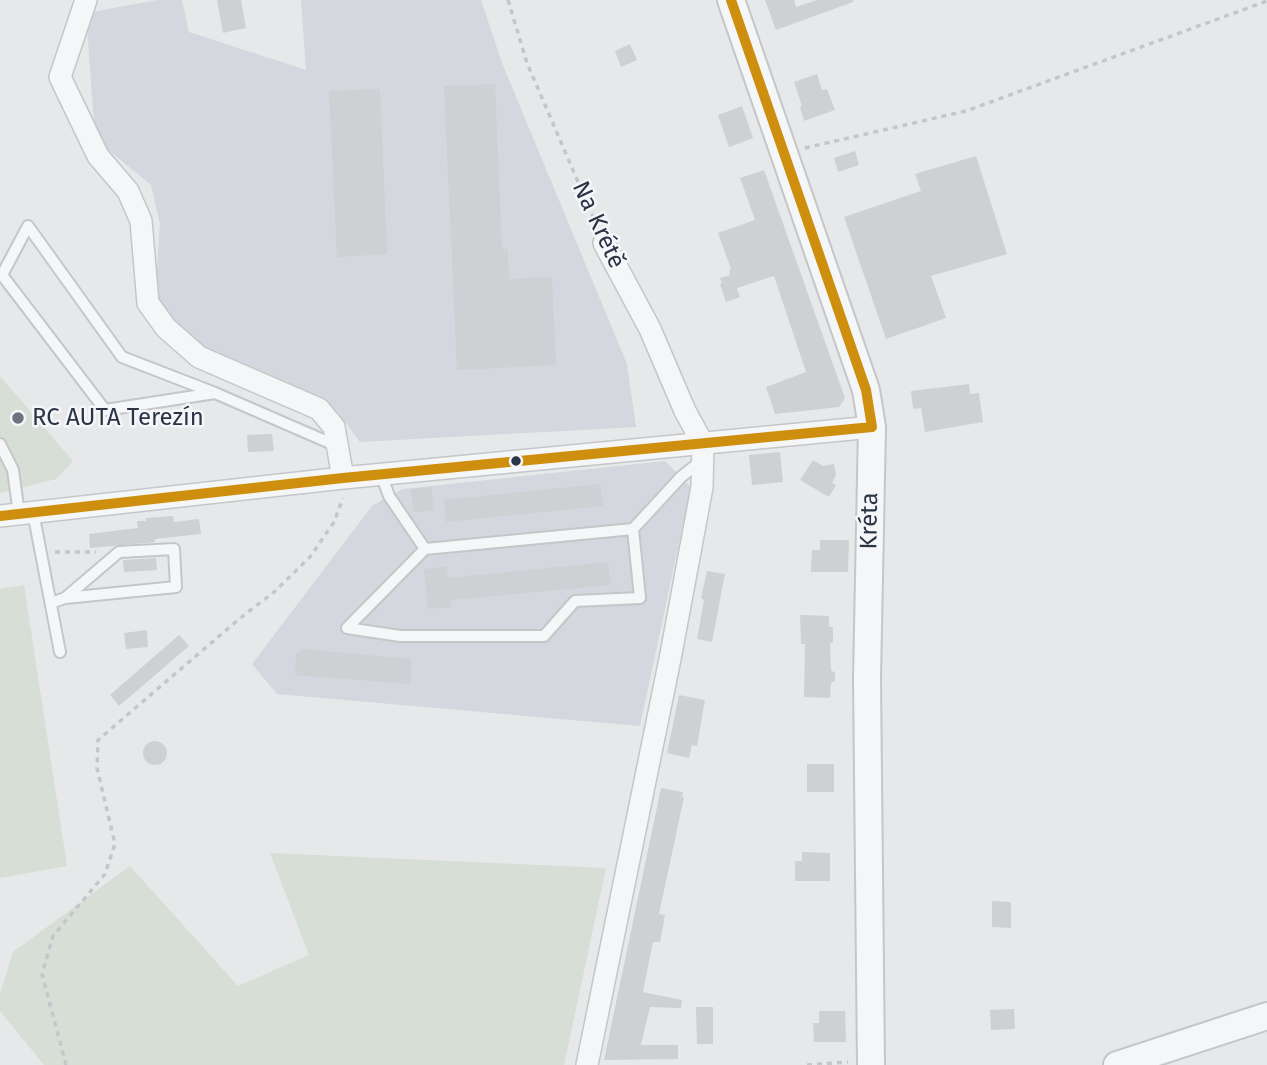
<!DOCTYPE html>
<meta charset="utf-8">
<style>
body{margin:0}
canvas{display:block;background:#e6e8ea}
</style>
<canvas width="1267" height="1065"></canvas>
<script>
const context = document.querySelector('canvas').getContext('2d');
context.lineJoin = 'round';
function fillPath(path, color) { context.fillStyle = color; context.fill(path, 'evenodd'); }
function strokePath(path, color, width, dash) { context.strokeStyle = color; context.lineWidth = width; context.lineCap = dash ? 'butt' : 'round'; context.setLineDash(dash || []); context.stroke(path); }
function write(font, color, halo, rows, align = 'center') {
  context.font = font + ' "Fira Sans",sans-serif'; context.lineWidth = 5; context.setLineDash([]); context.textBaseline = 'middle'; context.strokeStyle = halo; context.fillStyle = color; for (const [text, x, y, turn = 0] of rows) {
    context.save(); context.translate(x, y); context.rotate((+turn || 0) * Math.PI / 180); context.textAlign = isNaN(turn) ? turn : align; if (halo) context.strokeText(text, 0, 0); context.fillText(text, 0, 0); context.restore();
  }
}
fillPath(new Path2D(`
 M157,0h25l7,32 117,38 -5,-70h180l21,63 125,301 9,63 -276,15 -24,-32 -28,-18 -105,-43 -48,-50 5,-75 -9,-39 -56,-46 -9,-126z
 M665,461l26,26 -51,239 -363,-32 -25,-30 120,-158 17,-10 14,-7z`), '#d4d7dd');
fillPath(new Path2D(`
 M0,376l73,85 -17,18 -56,14z
 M24,585l43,281 -67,12v-289z
 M270,853l336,15 -42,197h-520l-44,-54v-17l13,-42 117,-86 108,120 71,-31z`), '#d6ded6');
fillPath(new Path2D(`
 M217,0h24l5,28 -23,5z
 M765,0h29l2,7 21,-7h36v2l-77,28z
 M630,44l7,16 -16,7 -6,-16z
 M817,74l5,16 5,-1 8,21 -31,11 -4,-14 2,-1 -8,-24z
 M495,84l7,165h6l1,30 43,-2 4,88 -99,5 -13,-284z
 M380,89l7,165 -50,3 -8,-166z
 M742,106l11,32 -24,9 -11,-32z
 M855,151l4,14 -21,7 -4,-14z
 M976,156l31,98 -76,22 15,42 -60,21 -42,-122 77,-26 -6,-17z
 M764,170l81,228 -6,9 -64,7 -9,-27 40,-15 -32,-96 -37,12 3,9 -14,5 -6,-18 2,-1 -2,-5 10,-3 -1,-5 2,-1 -13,-36 37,-13 -15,-42z
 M969,384l1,10 9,-1 4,29 -58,10 -4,-24 -8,1 -2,-18z
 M272,434l2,17 -26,1 -1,-17z
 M780,452l3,30 -31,3 -3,-30z
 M813,460l10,6 11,-2 2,11 -4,8 4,2 -7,12 -29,-17z
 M600,484l3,22 -157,16 -2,-22z
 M431,487l3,24 -20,1 -3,-23z
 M173,516l1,6 25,-3 2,15 -46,5v3l-65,6 -1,-14 49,-6 -1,-7h9v-3z
 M820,540h29l-1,32h-37l1,-22h8z
 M156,558l1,12 -33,2 -1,-12z
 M608,562l3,23 -160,15v7l-23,2 -4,-40 23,-2 1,11z
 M707,571l18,3 -13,68 -15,-3 7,-39 -3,-2z
 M800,615l29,1v11h4v16h-3l1,27 4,3v8l-4,2 -1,15 -26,-1 1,-53h-4z
 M147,630l1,17 -22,2 -2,-16z
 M179,635l10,11 -70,60 -9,-11z
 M302,649l109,10v25l-116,-9 1,-21z
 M679,695l26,5 -8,46 -5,-1 -3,13 -22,-5z
 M143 753a12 12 0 1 1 24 0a12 12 0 1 1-24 0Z
 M807,764h27v28h-27z
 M661,788l22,4 -1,5h2l-25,117 6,1 -5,27h-7l-10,50 39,8 -1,8 -31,-1 -9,38h37v14l-74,1z
 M802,852l28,1v28h-35v-20h7z
 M992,901l19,1v26l-19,-1z
 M696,1007h17v37h-16z
 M1014,1009l1,20 -24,1 -1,-20z
 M819,1011h26l1,31h-32l-1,-19h6z`), '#ced0d3');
const service = new Path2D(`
 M215,393l-110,17 -103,-135 26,-49 94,131 93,36 122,53
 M0,444l13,26 6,44
 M381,474l8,22 36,53 208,-20 48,-52 20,-16
 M33,512l27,140
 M425,549l-78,79 53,8h144l31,-35 65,-3 -7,-69
 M51,603l14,-5 54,-46 55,-3 2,38 -111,11`);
const minor = new Path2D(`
 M86,0l-26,77 38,79 30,35 13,30 7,82 18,25 33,29 120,52 15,18 9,51
 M0,516l343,-38 529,-51
 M587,1065l84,-411 31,-167 1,-43 -18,-33 -35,-82 -46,-86`);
const tertiary = new Path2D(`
 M731,0l135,390 6,37 -5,251 4,387
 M1117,1065l150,-49`);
strokePath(service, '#c4c6c8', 14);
strokePath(minor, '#c4c6c8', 24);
strokePath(tertiary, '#c4c6c8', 30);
strokePath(new Path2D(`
 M508,0l19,63 70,163
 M805,148l161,-37 301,-110
 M55,552h41
 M66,1065l-24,-91 11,-38 52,-62 10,-30 -18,-76 1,-28 141,-121 35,-27 36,-35 24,-35 9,-24
 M807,1065l41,-3`), '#c5c6ca', 3.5, [5, 5]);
strokePath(service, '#f5f6f7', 10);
strokePath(minor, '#f5f6f7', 21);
strokePath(tertiary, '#f5f6f7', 26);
strokePath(new Path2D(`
 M731,0l135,390 6,37
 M0,516l343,-38 529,-51`), '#ce8f0e', 10);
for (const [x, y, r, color] of [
 [18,418,7,"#6c737f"],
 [516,461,6,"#2b3445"]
]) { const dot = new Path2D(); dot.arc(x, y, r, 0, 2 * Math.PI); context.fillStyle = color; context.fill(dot); strokePath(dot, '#f4f6f9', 2.5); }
write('24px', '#2b3445', '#f4f6f9', [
 ["Na Krétě",598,225,65],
 ["Kréta",870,521,-89]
]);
write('24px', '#2b3445', '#f4f6f9', [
 ["RC AUTA Terezín",32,418]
], 'left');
</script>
